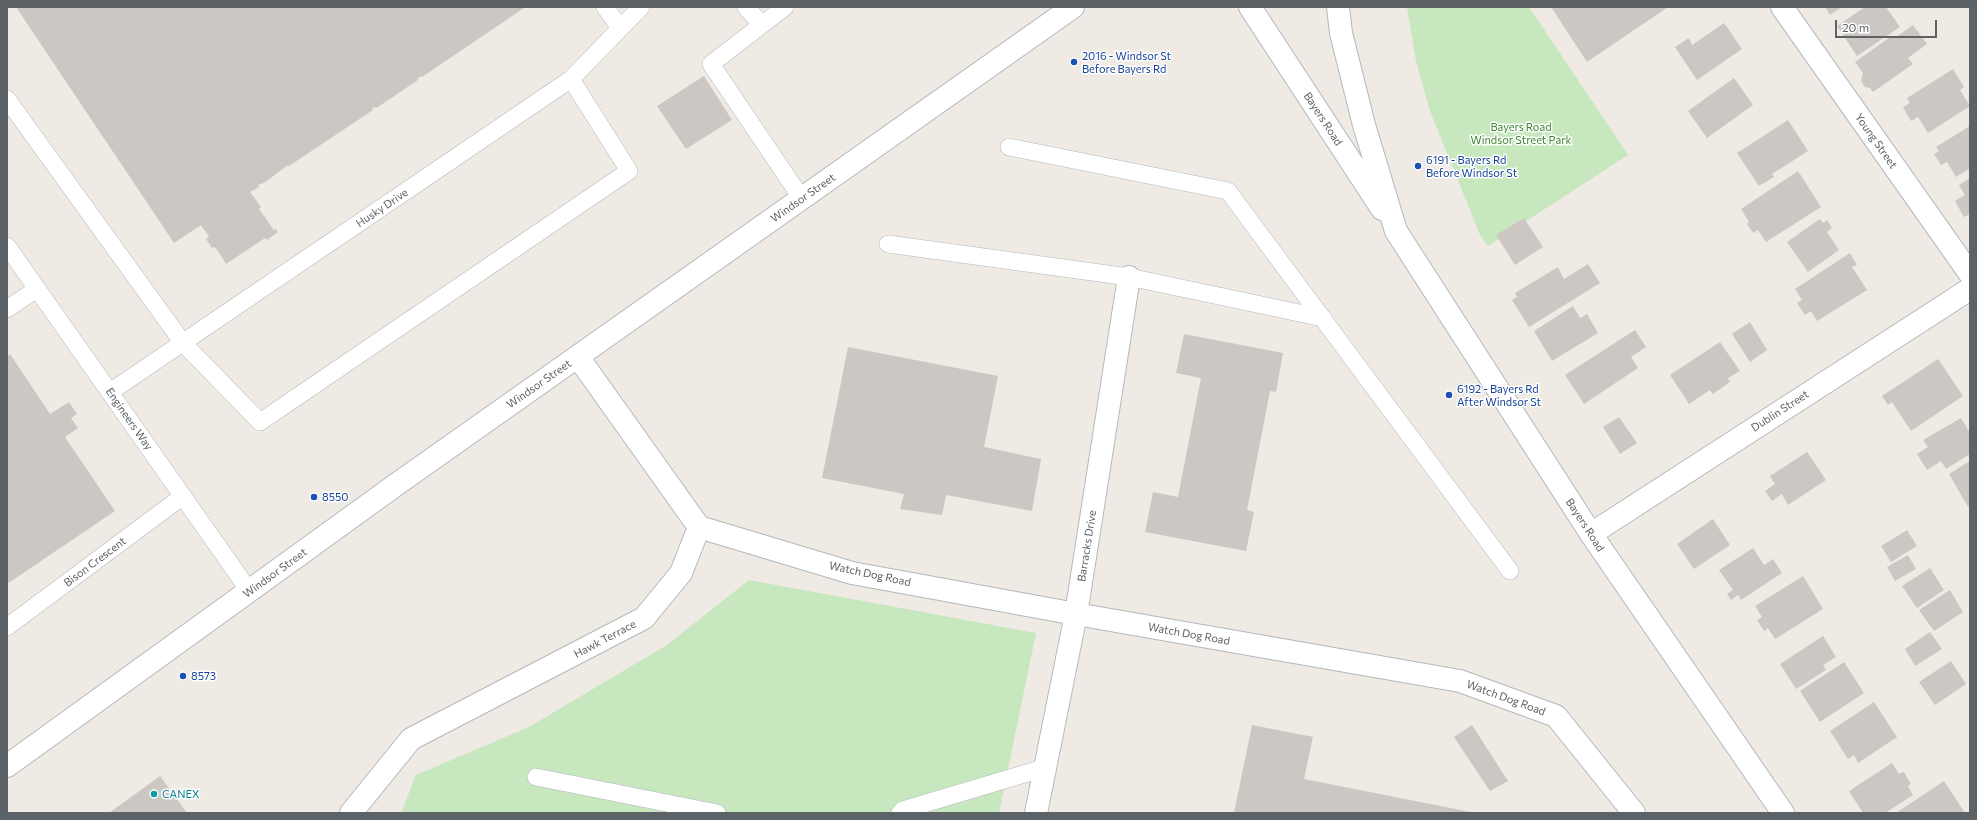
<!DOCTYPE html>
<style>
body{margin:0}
#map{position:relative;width:1977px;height:820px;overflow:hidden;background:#efeae4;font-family:Commissioner,sans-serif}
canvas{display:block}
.frame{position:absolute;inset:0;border:8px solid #5c6265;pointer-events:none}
.scale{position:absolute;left:1835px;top:20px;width:102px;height:18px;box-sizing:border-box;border:2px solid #5c6265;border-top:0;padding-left:5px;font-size:12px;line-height:14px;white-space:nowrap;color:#5c6265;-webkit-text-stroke:3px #fff;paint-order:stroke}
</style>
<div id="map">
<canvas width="1977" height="820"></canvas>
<div class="frame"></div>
<div class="scale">20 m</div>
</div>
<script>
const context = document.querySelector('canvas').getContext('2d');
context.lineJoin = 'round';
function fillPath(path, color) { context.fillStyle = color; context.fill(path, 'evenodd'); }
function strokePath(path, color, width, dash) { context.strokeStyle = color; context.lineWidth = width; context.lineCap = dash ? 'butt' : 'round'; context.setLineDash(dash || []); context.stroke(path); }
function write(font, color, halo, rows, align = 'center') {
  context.font = font + ' Commissioner,sans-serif'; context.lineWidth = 3; context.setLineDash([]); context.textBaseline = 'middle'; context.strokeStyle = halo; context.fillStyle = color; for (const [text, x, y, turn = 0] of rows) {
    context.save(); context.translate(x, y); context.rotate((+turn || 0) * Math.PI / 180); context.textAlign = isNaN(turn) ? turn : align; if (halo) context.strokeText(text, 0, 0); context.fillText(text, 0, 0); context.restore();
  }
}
fillPath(new Path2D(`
 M1407,7h122l99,148 -140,91 -8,-11 -50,-124 -14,-50z
 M749,580l287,53 -37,180h-598l15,-38 113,-48 138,-82z`), '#c7e7bf');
fillPath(new Path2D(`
 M16,7h508v1l-102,69 -1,-1 -4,3 1,1 -40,27 -6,1 1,2 -84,56 -1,-1 -24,18 -6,2 1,2 -9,5 11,15 -2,2 15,21 2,-1 2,3 -11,8 -2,-2 -39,26 -8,-13 -4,-4 -2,1 -6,-9 3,-2 -8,-12 -27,18z
 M1551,7h117l-81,55z
 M1825,7h17l-12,8z
 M1865,7h21l14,20 -43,29 -20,-30z
 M1724,23l18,26 -45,31 -22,-33 14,-9 3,7z
 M1913,25l14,19 -19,14 5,6 -40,28 -3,-4 -5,-1 -4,-6 2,-8 -8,-11 38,-27 2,3z
 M1953,69l11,18 -4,3 10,16 -42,27 -10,-16 -7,4 -8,-14 7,-4 -3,-5z
 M704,76l28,44 -46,29 -29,-43z
 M1734,78l19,27 -46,33 -19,-27z
 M1788,120l20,31 -36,23 2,3 -15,9 -22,-33z
 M1970,126v42l-14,9 -9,-15 -6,3 -7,-11 5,-3 -3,-4z
 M1798,171l23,36 -55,35 -8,-12 -5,3 -6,-9 2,-2 -8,-13z
 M1970,178v36l-6,3 -9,-16 10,-6 -6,-10z
 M1524,218l19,29 -28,18 -19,-30z
 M1820,219l3,4 4,-3 5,8 -5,4 12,18 -31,22 -21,-30z
 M1850,253l7,12 -5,2 15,23 -50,31 -6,-10 -6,4 -8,-12 5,-3 -7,-11z
 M1588,264l12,19 -71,44 -17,-27 5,-3 -2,-4 43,-26 6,12z
 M1573,306l7,12 7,-4 11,19 -46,28 -18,-30z
 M1750,322l17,28 -17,12 -18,-28z
 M1635,330l11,17 -15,10 7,11 -54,36 -19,-29z
 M1184,334l99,19 -7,39 -6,-1 -23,119 7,2 -8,39 -101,-19 8,-40 25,5 23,-119 -25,-5z
 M1720,342l20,29 -12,7 2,4 -17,12 -3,-4 -21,14 -19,-29z
 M848,347l150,29 -14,71 57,12 -9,52 -86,-16 -4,20 -42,-6 4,-15 -82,-16z
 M10,354l40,60 19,-12 8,12 -6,4 7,10 -13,9 50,74 -108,73v-227z
 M1938,359l25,37 -52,35 -19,-29 -4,3 -6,-9z
 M1619,417l18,26 -17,11 -17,-27z
 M1961,418l9,15v21l-24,15 -5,-8 -14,9 -10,-16 11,-7 -5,-7z
 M1807,452l19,28 -38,25 -6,-11 -10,7 -7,-10 10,-7 -5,-8z
 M1970,461v45l-2,1 -19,-33z
 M1713,519l17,26 -36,24 -17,-25z
 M1907,530l10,16 -26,16 -10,-16z
 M1753,548l11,17 9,-6 9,14 -41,27 -3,-5 -7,5 -4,-6 6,-4 -14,-20z
 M1908,555l8,14 -21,12 -8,-14z
 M1930,568l14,22 -27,18 -15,-22z
 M1803,576l20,33 -48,30 -7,-11 -4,3 -7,-11 5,-3 -7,-11z
 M1950,590l13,22 -29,19 -15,-21z
 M1930,632l12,17 -27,17 -10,-17z
 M1823,636l13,21 -13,8 3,5 -30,19 -16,-25z
 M1951,661l15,23 -31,21 -16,-23z
 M1844,662l20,31 -44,29 -20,-31z
 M1874,702l23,35 -39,26 -4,-8 -6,4 -18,-28z
 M1252,725l61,12 -9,42 172,34h-242z
 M1472,725l36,56 -18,10 -36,-54z
 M1892,763l7,11 5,-2 7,12 -3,2 5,9 -28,18h-22l-14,-22z
 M160,776l27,37h-78z
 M1944,781l21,32h-69z`), '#ccc7c3');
const lane = new Path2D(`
 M605,7l15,21
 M746,7l16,18
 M785,7l-74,57 91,135
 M7,99l176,244 77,79 369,-251 -58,-92
 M1009,147l219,44 282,380
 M888,244l241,33 194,41
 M7,246l243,346
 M7,309l30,-20
 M110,392l461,-313 70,-72
 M7,627l176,-131
 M536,777l181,36
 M900,813l3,-3 141,-42`);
const street = new Path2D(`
 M1782,7l188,267
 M699,527l153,46 224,41 384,67 96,35 78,97
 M1591,534l379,-245
 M351,813l60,-74 233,-121 37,-45 18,-46 -121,-170
 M1036,813l40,-199 53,-337`);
const secondary = new Path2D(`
 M1250,7l132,202
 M1338,7l3,26 23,92 32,106 195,303 192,279
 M7,766l390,-282 676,-477`);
strokePath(lane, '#b4b8bb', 18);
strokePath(street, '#b4b8bb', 24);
strokePath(secondary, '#b3b8bc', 24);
strokePath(lane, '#fff', 17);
strokePath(street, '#fff', 22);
strokePath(secondary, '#fff', 22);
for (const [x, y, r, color] of [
 [1074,62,4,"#1a4fb4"],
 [1418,166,4,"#1a4fb4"],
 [1449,395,4,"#1a4fb4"],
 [314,497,4,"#1a4fb4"],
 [183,676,4,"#1a4fb4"],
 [154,794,4,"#0f9aa8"]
]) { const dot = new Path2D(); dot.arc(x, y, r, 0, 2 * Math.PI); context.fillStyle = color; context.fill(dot); strokePath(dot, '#fff', 1.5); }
write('11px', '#164399', '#fff', [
 ["2016 - Windsor St",1082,56],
 ["Before Bayers Rd",1082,69],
 ["6191 - Bayers Rd",1426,160],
 ["Before Windsor St",1426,173],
 ["6192 - Bayers Rd",1457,389],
 ["After Windsor St",1457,402],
 ["8550",322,497],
 ["8573",191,676]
], 'left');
write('11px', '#5c6265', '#fff', [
 ["Bayers Road",1323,119,57],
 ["Young Street",1876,141,55],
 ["Windsor Street",803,198,-35],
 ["Husky Drive",382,208,-34],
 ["Windsor Street",539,384,-35],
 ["Dublin Street",1780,411,-33],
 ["Engineers Way",129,419,55],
 ["Bayers Road",1585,525,57],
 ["Barracks Drive",1087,546,-81],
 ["Bison Crescent",95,562,-37],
 ["Windsor Street",275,573,-36],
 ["Watch Dog Road",870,574,12],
 ["Watch Dog Road",1189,634,10],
 ["Hawk Terrace",605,639,-28],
 ["Watch Dog Road",1506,698,20]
]);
write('11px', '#3f8631', '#fff', [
 ["Bayers Road",1521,127],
 ["Windsor Street Park",1521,140]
]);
write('11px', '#0d838f', '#fff', [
 ["CANEX",162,794]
], 'left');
</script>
